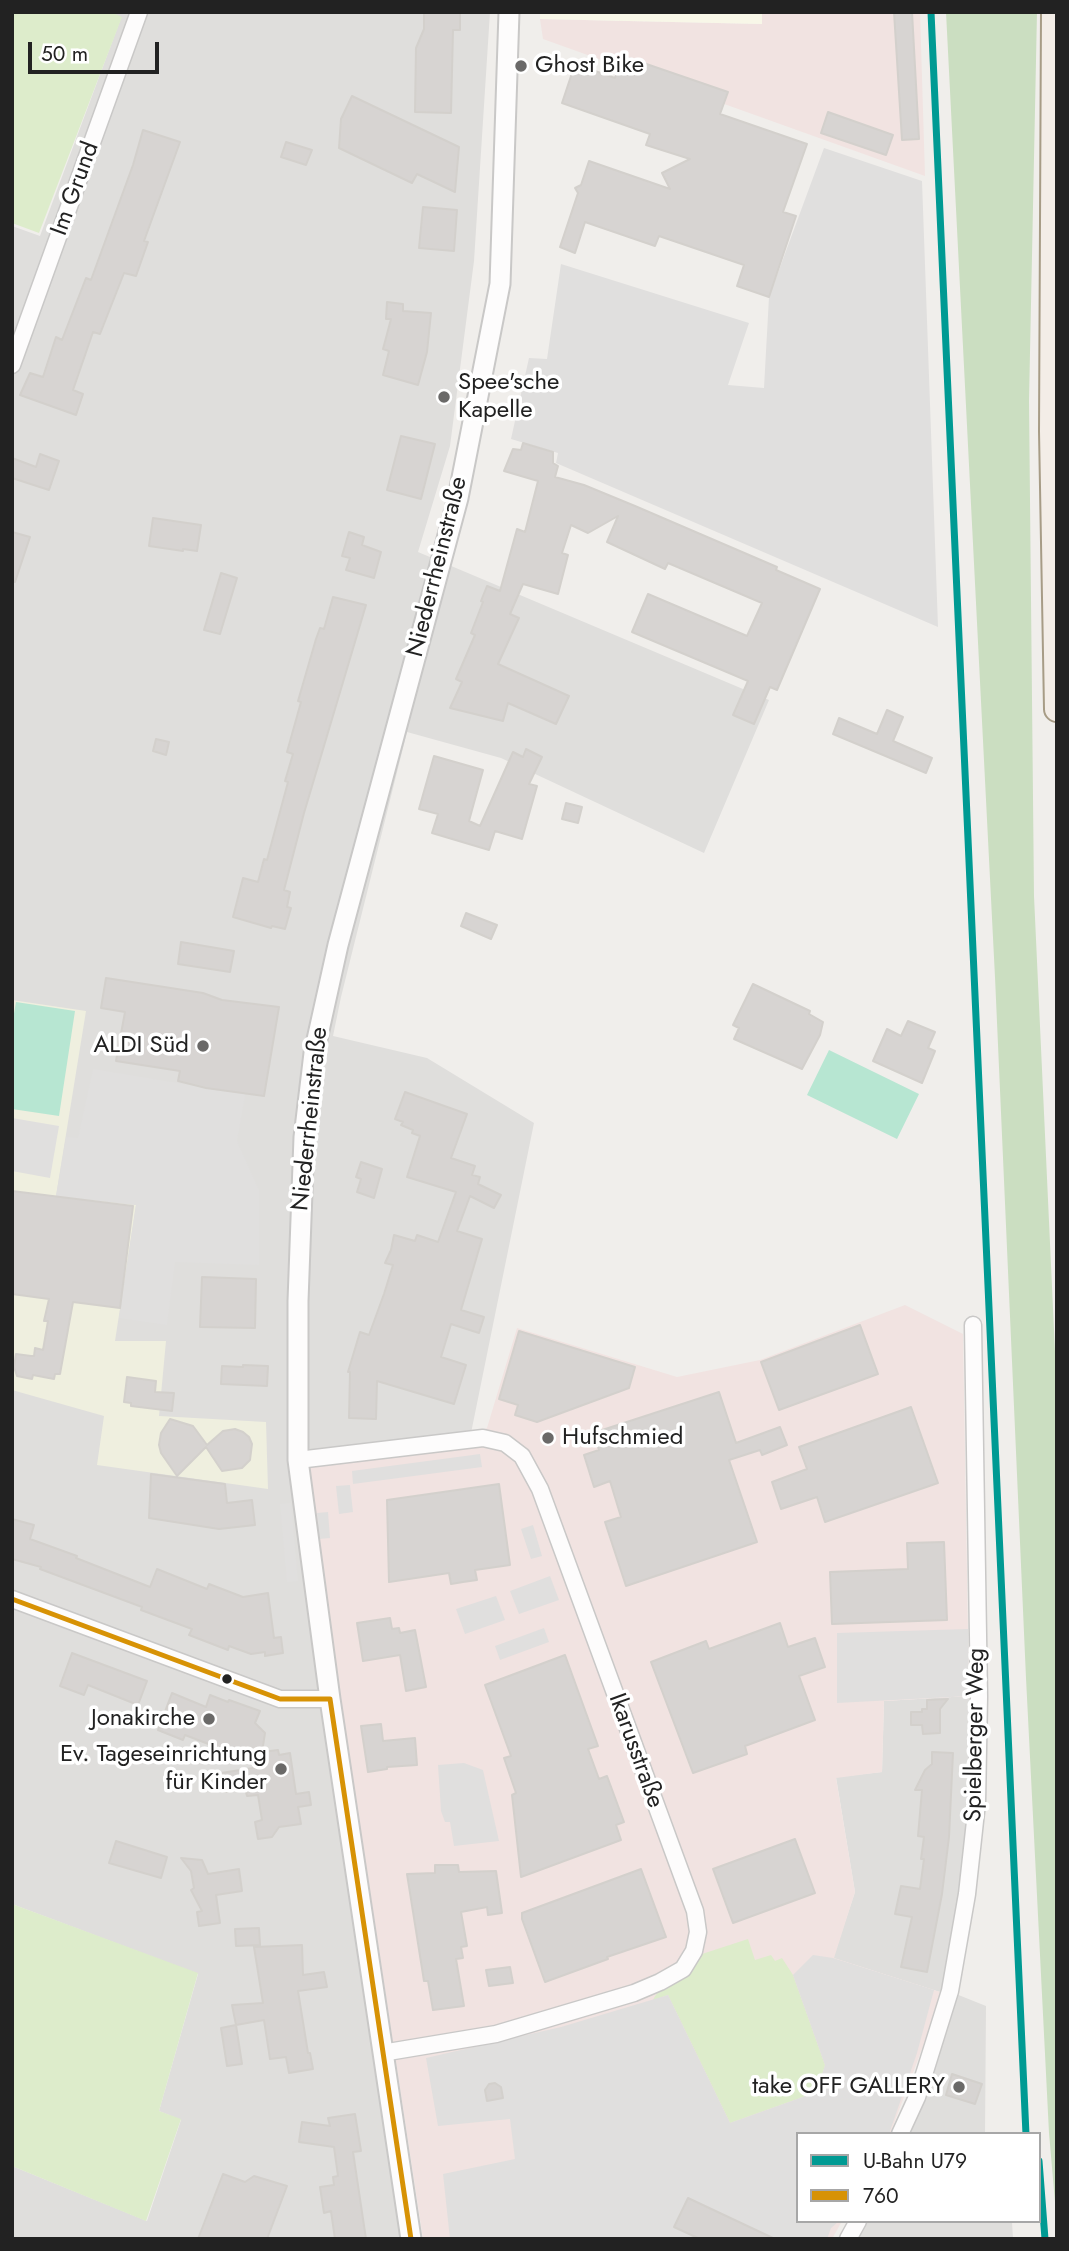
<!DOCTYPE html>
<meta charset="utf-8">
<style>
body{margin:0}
#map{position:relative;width:1069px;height:2251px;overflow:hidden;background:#f0eeeb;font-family:Jost,sans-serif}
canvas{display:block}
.frame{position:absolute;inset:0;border:14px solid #222;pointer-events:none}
.legend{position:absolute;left:796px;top:2132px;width:245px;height:91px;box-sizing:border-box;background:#fff;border:2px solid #a7a7a7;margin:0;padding:9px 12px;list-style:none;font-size:21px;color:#222}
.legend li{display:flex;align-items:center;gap:14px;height:35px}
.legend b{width:35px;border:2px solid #a7a7a7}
.scale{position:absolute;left:28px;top:42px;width:131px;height:32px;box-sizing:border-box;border:4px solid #222;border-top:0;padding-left:9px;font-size:21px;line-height:24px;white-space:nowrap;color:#222;-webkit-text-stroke:5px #fff;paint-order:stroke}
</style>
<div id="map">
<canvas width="1069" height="2251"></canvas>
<div class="frame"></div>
<ul class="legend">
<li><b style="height:9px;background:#009a93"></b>U-Bahn U79</li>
<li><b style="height:9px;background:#d79205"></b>760</li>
</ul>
<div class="scale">50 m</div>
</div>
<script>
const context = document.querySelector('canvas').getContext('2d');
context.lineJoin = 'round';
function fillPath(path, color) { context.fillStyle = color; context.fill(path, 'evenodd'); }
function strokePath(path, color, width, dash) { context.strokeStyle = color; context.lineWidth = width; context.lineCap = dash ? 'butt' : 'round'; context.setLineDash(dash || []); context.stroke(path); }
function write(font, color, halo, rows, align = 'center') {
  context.font = font + ' Jost,sans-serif'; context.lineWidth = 7; context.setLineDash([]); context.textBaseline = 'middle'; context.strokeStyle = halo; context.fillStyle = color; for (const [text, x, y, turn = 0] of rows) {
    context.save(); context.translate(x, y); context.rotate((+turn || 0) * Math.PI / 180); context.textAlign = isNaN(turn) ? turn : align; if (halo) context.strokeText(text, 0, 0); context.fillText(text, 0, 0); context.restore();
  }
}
fillPath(new Path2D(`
 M111,12h379l-16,249 -24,185 -32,106 351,148 -65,153 -203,-95 -94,-26 -66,265 -8,39 94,22 107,65 -63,310 -182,22 32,249 47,285 35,250h-391v-73l135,55 34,-101 -22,-9 39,-137 -186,-70v-1678l28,10 81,-218z
 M969,1696l6,91 -11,108 -21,98 -110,-35 22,-66 -19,-115 46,-5 2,-71z
 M951,1992l35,14 -1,128h-80z
 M861,2221h148l3,1 1,17h-161z`), '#dfdedc');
fillPath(new Path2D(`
 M762,12h158l5,164 -382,-137 -3,-20 222,5z
 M905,1305l58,29 6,362 -85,5 -2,71 -46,6 19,114 -21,66 109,35 -53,141h-92v87h44l-10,18h-409l-118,-773 144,-21 38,-17 30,-100 160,49 83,-17z`), '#f1e3e1');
fillPath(new Path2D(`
 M540,12h222v12l-222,-5z`), '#f8f7e8');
fillPath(new Path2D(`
 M12,1000l74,11 -30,185 80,9 -21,136h51l-7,75 107,6 2,67 -171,-24 7,-49 -92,-26z`), '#efefdf');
fillPath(new Path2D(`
 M12,12h99l11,5 -83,216 -27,-10z
 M12,1904l186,69 -39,138 22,8 -35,102 -134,-55z
 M748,1939l7,21 16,-5 4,6 7,-3 11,17 32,90 -8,27 -87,31 -62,-128 -15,5c10,-21 36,-17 49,-46z`), '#ddeccb');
fillPath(new Path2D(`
 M946,12h91l-8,389 5,495 23,499v830l-8,-92 -23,-455 -31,-701z`), '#cbdec1');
fillPath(new Path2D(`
 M16,1002l59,9 -16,105 -47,-7v-84z
 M829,1050l90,44 -22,45 -90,-44z`), '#b7e6d2');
fillPath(new Path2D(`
 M824,148l98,33 16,446 -382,-164 2,-10 -47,-14 18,-81 18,1 14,-95 188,59 -21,62 36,3 5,-91z
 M93,1069l151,25 1,2 -8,45 22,49v75l-84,-3 -8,63 -48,-7 17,-113 -80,-9 10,-59 12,1z
 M12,1118l47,8 -9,52 -38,-7z
 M480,1454l2,13 -129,17 -1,-13z
 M350,1485l3,27 -14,2 -3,-28z
 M291,1503l7,78 -11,1 -7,-78z
 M328,1512l2,26 -11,1 -2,-26z
 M533,1525l9,31 -11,3 -10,-30z
 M550,1576l9,24 -40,14 -9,-23z
 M496,1596l9,24 -40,14 -9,-25z
 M544,1628l5,14 -49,18 -5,-14z
 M968,1629l1,67 -132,7v-70z
 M464,1763l19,7 16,71 -45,5 -4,-24h-5l-4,-11 -3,-46z
 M813,1955l20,3 101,32 -17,63 -28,81h-91v87h41l-8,7 -4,11h-52l-87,-41 -14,29 26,12h-250l-7,-65 72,-15 -5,-40 -72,7 -12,-68 135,-31 107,-32 62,128 87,-31 8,-27 -32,-90z`), '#e0dfde');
const building = new Path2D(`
 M424,12h36v18h-7l-2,83 -36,-1 1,-64 8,-19z
 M894,12h18l7,127 -17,1z
 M623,56l105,36 -8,22 87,30 -24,68 13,4 -27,81 -32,-11 7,-21 -85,-29 -4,10 -70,-24 -10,31 -15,-6 18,-54 -3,-5 6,-3 8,-24 81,28 -8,-16 28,-14 -44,-14 4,-11 -88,-31 13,-39 40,14z
 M352,96l107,51 -4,45 -38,-18 -5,9 -73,-35 2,-29z
 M828,112l65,23 -7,20 -65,-22z
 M143,130l37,12 -36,99 4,1 -12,34 -12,-3 -24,61 -7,-2 -20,58 10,4 -7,21 -56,-20 10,-22 13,4 13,-40 6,3 24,-62 5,2 42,-115z
 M286,142l26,8 -6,15 -25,-8z
 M423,207l34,3 -3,41 -35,-3z
 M387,302l16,2v7l28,2 -4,39 -9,33 -35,-10 6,-24 -6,-2 8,-30h-5z
 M401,436l34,8 -14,55 -34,-9z
 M523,443l30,9v11l5,3 -3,11 29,8 51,21 142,61 -1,3 44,19 -43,101 -7,-3 -16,37 -21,-9 15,-34 -116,-49 16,-38 99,42 15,-33 -94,-40 -3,6 -58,-27 11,-26 -30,17 -17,-8 -9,28 6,2 -10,39 -35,-10 -13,30 9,4 -21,46 71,32 -13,28 -48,-21 -5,18 -53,-13 12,-26 -6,-3 19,-44 -4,-2 12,-31 -2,-1 6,-15 13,5 17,-62 8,3 13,-51 -34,-10 9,-22 8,1z
 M40,454l19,7 -10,29 -37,-12v-20l24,9z
 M153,518l48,7 -4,26 -14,-2v2l-34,-5z
 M12,532l18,5 -15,45 -3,-1z
 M349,532l15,5 -2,8 19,7 -7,26 -28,-8 4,-12 -8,-2z
 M221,573l16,5 -17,56 -16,-4z
 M333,597l33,8 -62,208 -20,77 6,2 -3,15 4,1 -6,21 -13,-3 -1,2 -38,-11 10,-39 15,4 6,-23 3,1 21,-78 -3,-1 8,-27 -6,-2 14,-50 -3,-1 18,-62 4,-11 4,1z
 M887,710l16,7 -10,24 39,17 -6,15 -93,-39 6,-16 38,16z
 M156,739l13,3 -3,13 -13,-4z
 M526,749l16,8 -13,27 8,2 -15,53 -27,-8 -6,19 -57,-17 6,-19 -19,-5 15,-53 49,14 -14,51 11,5 33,-74 10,5z
 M566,803l16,4 -4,16 -16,-4z
 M466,913l31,12 -6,14 -30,-13z
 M181,942l53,9 -4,21 -52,-8z
 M106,978l97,15 19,7 57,7 -15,89 -58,-8 -28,-7 2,-10 -64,-10 9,-49 -24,-4z
 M753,984l57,27 -1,3 14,8 -3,13 -18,34 -68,-30 5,-11 -6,-3z
 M908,1021l27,11 -7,16 7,3 -13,32 -49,-22 14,-32 14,7z
 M405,1092l62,22 -16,44 24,8 -3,9 8,2 -2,7 23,11 -7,13 -24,-12 -13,35 25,8 -21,71 23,7 -5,16 -28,-9 -10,33 25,8 -12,39 -77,-23 -1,38 -27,-1 1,-46h-2l12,-40 9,3 15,-41 9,-29 -8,-2 6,-13 3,-15 21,6 2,-6 21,7 18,-50 -49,-15 13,-41 -8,-3 1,-3 -12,-5 2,-3 -8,-3z
 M361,1162l21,7 -8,29 -17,-6 4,-13 -5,-2z
 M12,1191l121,15 -13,102 -47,-6 -13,72h-5l-1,5 -21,-4 -1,4 -15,-3 -3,-9 2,-13 15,2h3l1,-8 8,2 5,-29h-4l5,-22 -37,-5z
 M202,1277l54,2 -1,49 -55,-1z
 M860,1325l18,49 -99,36 -18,-48z
 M519,1331l116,36 -6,21 -92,34 -22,-7 3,-10 -19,-6z
 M243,1365l25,1 -1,20 -46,-2 1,-18 21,1z
 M127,1377l29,4 -1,11 19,1 -2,18 -41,-5v-3l-7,-1z
 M719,1392l17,51 44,-16 7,18 -25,10 -2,-5 -31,10 28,82 -131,44 -21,-64 16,-5 -11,-36 -16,6 -10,-32 15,-5 -6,-17z
 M911,1407l27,76 -113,39 -8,-25 -36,12 -9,-27 35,-13 -8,-22z
 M170,1419l23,7 14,19 16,-14 12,-2 8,3 6,5 3,7 -2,16 -8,8 -20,3 -16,-24 -29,29 -16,-23 -2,-8 2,-12z
 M151,1474l74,10 2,19 25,-3 3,25 -36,4 -70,-11z
 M499,1484l11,81 -35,5 2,10 -14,2 -12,2 -2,-11 -60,9 -2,-82z
 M12,1519l22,6 -4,14 47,17 -1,2 74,29 7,-18 50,20 2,-5 34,13 25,-4 6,45 7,-1 2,16 -18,3v-4l-14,2 -22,-8 -1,4 -39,-15 3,-6 -51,-19 1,-3 -102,-38 1,-2 -29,-8z
 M944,1542l3,78 -115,4 -2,-52 78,-3 -1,-26z
 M390,1618l2,11 7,-1 1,5 15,-3 11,57 -20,4 -6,-36 -37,6 -6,-38z
 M780,1623l8,24 27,-9 10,29 -26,9 16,44 -70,26 2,8 -54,19 -42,-111 55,-21 3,8z
 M72,1653l75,28 -9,24 -50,-20 -4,10 -24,-9z
 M565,1655l33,91 -10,3 11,30 8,-3 17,46 -8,3 5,15 -100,37 -9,-82 4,-2 -12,-35 7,-2 -26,-71z
 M172,1693l34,14 4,-12 18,7 1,-2 31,11 -5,12 10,10 -3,19 16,-2 1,5 11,-2 6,41 13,-2 2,13 -13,2 3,17 -22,3 -7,10 -14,2 -3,-17 7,-2 -4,-25 -11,1 -2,-8 -21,4 -3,-19 45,-7 -81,-31 -2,5 -25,-10z
 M948,1699l-8,10v24l-17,1 -1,-9h-11v-13h11v-3h5v-9z
 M381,1724l2,17 32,-3 2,27 -30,2v2l-19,3 -7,-46z
 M932,1752l21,1 -4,84 -7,57 -15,78 -26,-5 11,-50 -17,-3 6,-28 19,3 4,-30h-3l3,-22 -6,-1 4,-46h-7l10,-20 7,-6z
 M795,1839l20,54 -82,30 -20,-54z
 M116,1841l51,16 -6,21 -52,-15z
 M181,1858l21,2 6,14 31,-5 3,22 -26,4 4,28 -21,3 -2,-14 5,-1 -11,-21 3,-2 -3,-17z
 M435,1865h23l1,7 37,-1 6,42 -14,2 -1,-8 -26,5 6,34 -6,1 2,11 -7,1 8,47 -31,4 -5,-29h-4l-17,-107 28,-1z
 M641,1869l25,68 -59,20 1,2 -63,23 -23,-63v-6z
 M259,1928l1,17 -24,1 -1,-17z
 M302,1945l1,30 21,-3 3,15 -29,4 10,62h2l3,16 -24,4 -3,-16 -16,2 -6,-39 -28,5 -4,-20 31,-2 -9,-56z
 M510,1967l3,16 -24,3 -3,-16z
 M236,2025l6,39 -15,2 -6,-38z
 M952,2074l30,10 -7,20 -29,-9z
 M495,2083l6,4 2,11 -16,3 -2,-11 4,-6z
 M355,2114l6,37 -8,1 13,87h-31l-4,-28 -7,2 -4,-26 14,-2 -1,-8 5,-1 -4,-29 -35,-5 3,-20 28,4 -2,-8z
 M223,2174l22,8 9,-6 33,10 -20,53h-69z
 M688,2198l87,41h-75l-26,-12z`);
fillPath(building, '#d7d4d2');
strokePath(building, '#d3d0cc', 2);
const minor = new Path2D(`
 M12,365l127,-353
 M298,1460l185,-22 22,5 17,13 18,33 155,422 3,21 -4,19 -11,18 -23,13 -26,11 -138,41 -114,19
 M12,1599l268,100h50
 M900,2134l17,-37 33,-106 17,-97 10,-91 2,-106 -6,-372
 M848,2239l10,-18`);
const tertiary = new Path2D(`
 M411,2239l-81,-540 -32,-239v-159l6,-164 10,-84 24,-108 120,-447 42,-214 9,-272`);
const primary = new Path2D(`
 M1054,12l-2,419 5,278`);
strokePath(minor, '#c9c8c7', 19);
strokePath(tertiary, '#c9c8c7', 23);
strokePath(primary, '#a79c86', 28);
strokePath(minor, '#fdfcfc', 16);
strokePath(tertiary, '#fdfcfc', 19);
strokePath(primary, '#f3ede7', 24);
strokePath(new Path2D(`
 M12,1599l268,100h50
 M330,1699l81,540`), '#d79205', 5);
strokePath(new Path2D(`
 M931,12l95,2122
 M1039,2161l6,78`), '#009a93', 7);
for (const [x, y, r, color] of [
 [521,66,7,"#6a6968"],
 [444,397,7,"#6a6968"],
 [203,1046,7,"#6a6968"],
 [548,1438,7,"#6a6968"],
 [227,1679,6,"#222"],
 [209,1719,7,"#6a6968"],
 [281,1769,7,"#6a6968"],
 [959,2087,7,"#6a6968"]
]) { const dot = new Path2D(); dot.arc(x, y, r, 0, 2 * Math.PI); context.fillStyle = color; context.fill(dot); strokePath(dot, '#fff', 2.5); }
write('24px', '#222', '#fff', [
 ["Ghost Bike",535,66,"left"],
 ["Spee'sche",458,383,"left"],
 ["Kapelle",458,411,"left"],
 ["ALDI Süd",189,1046],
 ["Hufschmied",562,1438,"left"],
 ["Jonakirche",195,1719],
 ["Ev. Tageseinrichtung",267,1755],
 ["für Kinder",267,1783],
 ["take OFF GALLERY",945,2087]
], 'right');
write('24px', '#222', '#fff', [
 ["Im Grund",76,189,-70],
 ["Niederrheinstraße",438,567,-76],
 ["Niederrheinstraße",311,1119,-84],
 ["Spielberger Weg",976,1735,-89],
 ["Ikarusstraße",635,1751,70]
]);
</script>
